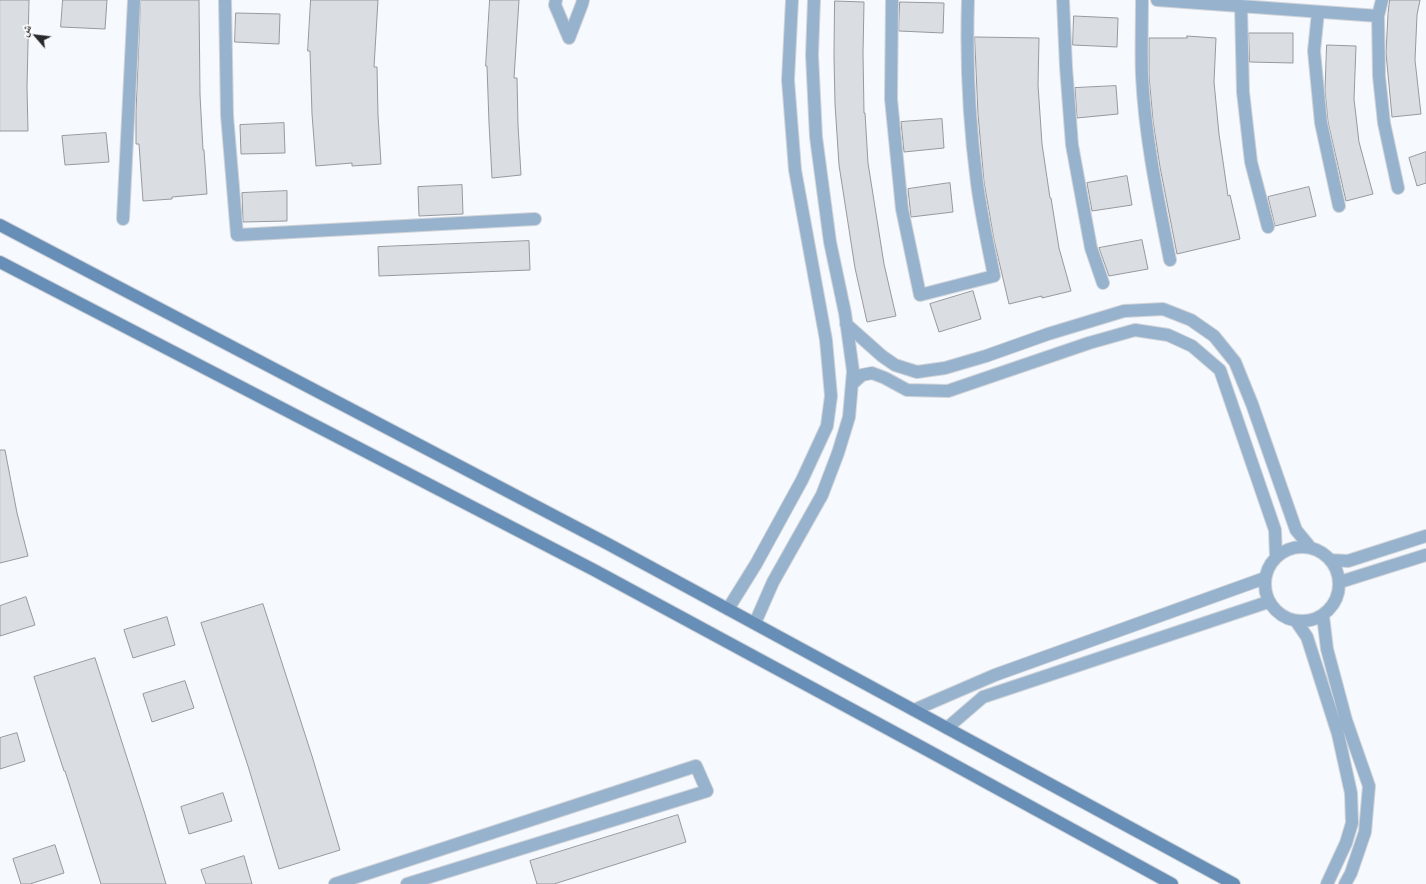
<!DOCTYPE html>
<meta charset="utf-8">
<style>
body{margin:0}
#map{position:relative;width:1426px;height:884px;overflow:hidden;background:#f6f9fe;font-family:Lato,"Noto Naskh Arabic",sans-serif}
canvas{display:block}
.north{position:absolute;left:16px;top:16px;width:40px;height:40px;-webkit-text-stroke:3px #fff;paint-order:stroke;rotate:298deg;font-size:11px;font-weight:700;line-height:16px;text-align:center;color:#28292b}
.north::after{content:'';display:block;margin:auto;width:14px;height:18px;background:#28292b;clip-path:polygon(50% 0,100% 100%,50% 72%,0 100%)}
</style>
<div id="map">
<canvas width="1426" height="884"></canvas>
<div class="north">ش</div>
</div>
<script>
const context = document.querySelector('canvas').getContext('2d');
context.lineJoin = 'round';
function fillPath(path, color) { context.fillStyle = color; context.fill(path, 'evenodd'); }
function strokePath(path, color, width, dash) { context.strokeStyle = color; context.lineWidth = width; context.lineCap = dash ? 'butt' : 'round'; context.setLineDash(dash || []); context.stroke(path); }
const building = new Path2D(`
 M0,0h29l-2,87 1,44h-28z
 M63,0h44l-2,29 -44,-2z
 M141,0h58l1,95 3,55h1l3,44 -35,3v2l-29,2 -4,-57h-3v-32z
 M311,0h67l-4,67h3l1,48 3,49 -29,2v-3l-36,3 -4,-52 -2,-63h-2z
 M490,0h29l-5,78h3l1,47 3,50 -29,3 -3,-55 -2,-57h-1z
 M1390,0h30l-3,15 -2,45 6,54 -29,3 -6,-64 2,-39z
 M835,1l29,1 -1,51 1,60h1l3,50 16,101 12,52 -29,6 -12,-54 -16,-103 -4,-61 -1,-48z
 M900,2l44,1 -1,30 -44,-2z
 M236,13l44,1 -1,30 -44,-2z
 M1074,16l44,2 -1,29 -44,-2z
 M1249,33h44v30l-43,-1z
 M1187,36l29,2 -2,44 5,52 9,62 2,-1 10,44 -63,15 -17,-87 -7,-46 -4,-45v-38h38z
 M975,37l64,1 -1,47 4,59 8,54h1l8,50 12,43 -29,7v-2l-33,8 -15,-64 -10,-58 -6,-68z
 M1327,45l29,1 -2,53 5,43 14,52 -27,7 -18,-79 -3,-31z
 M1116,86l2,28 -41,4 -2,-30z
 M942,119l2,29 -40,4 -3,-30z
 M284,123l1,30 -44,1 -1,-29z
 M106,133l3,29 -44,3 -3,-29z
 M1426,152v31l-9,3 -8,-28z
 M1127,176l5,29 -40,6 -5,-28z
 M950,183l3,29 -42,5 -3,-28z
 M462,185l1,29 -44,2 -1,-29z
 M1309,187l7,29 -41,10 -7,-29z
 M287,191v30l-44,1 -1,-29z
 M1142,240l6,29 -39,7 -10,-28z
 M529,241l1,29 -151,6 -1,-29z
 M973,291l8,28 -42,13 -9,-28z
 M0,450h5l12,63 11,43 -28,7z
 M26,597l9,28 -35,11v-30z
 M263,604l49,152 28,94 -61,19 -31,-103 -47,-143z
 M167,617l8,28 -42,13 -9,-28z
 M95,658l49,153 22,73h-65l-36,-113h-1l-17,-52 -13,-42z
 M185,681l9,27 -42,14 -9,-28z
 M17,733l8,28 -25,8v-31z
 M223,793l9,28 -43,13 -8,-27z
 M678,815l8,27 -132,42h-17l-7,-23z
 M55,845l9,28 -34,11h-9l-8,-25z
 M244,856l8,28h-46l-5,-14z`);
fillPath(building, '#dadde2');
strokePath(building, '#96999d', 1);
const street = new Path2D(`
 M225,0l2,115 10,120 298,-16
 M556,0l-1,5 14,33 13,-34 1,-4
 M892,0l-1,99 11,110 18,86 74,-19c-6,-31 -13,-62 -17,-93 -8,-61 -11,-122 -9,-183
 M1063,0l3,67 6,78 19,103 12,35
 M1142,0c0,25 -1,51 0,76 3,62 16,123 28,184
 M1157,0l221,16
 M1382,0l-4,16 1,60 5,47 14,65
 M1241,6l2,86 8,70 17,65
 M1318,12l-4,39 7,72 18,83
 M123,219l11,-219
 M846,324l36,32 13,9 22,7 28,-4 41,-12 62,-22 76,-23 39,-2 28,11 23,16 21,26 17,42 44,126 14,17
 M852,384l10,-9 10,-2 13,5 22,12 41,1 141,-48 46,-13 33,5 24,11 28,24 55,160 1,27
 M1265 584a37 37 0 1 1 74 0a37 37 0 1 1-74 0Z
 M1330,560l18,1 78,-25
 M1340,582l86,-27
 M728,609l28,-45 46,-84 25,-54 4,-30 -5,-56 -31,-170 -7,-90 4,-80
 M1323,616l4,33 19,71 23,66 -4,46 -14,41 -6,11
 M1296,621l11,16 31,97 13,59 1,30 -6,20 -19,41
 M755,623l18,-41 49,-87 16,-42 11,-36 4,-46 -8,-58 -15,-71 -14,-105 -4,-82 2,-55
 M914,710l81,-35 270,-97
 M947,728l36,-31 285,-95
 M335,884l361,-118 11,25 -300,93`);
const secondary = new Path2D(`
 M0,225l608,319 626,340
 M0,262l594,308 333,180 245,134`);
strokePath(street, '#d1d4d8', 14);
strokePath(secondary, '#d1d4d8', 14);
strokePath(street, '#97b2cd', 12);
strokePath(secondary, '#678eb6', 12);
</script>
